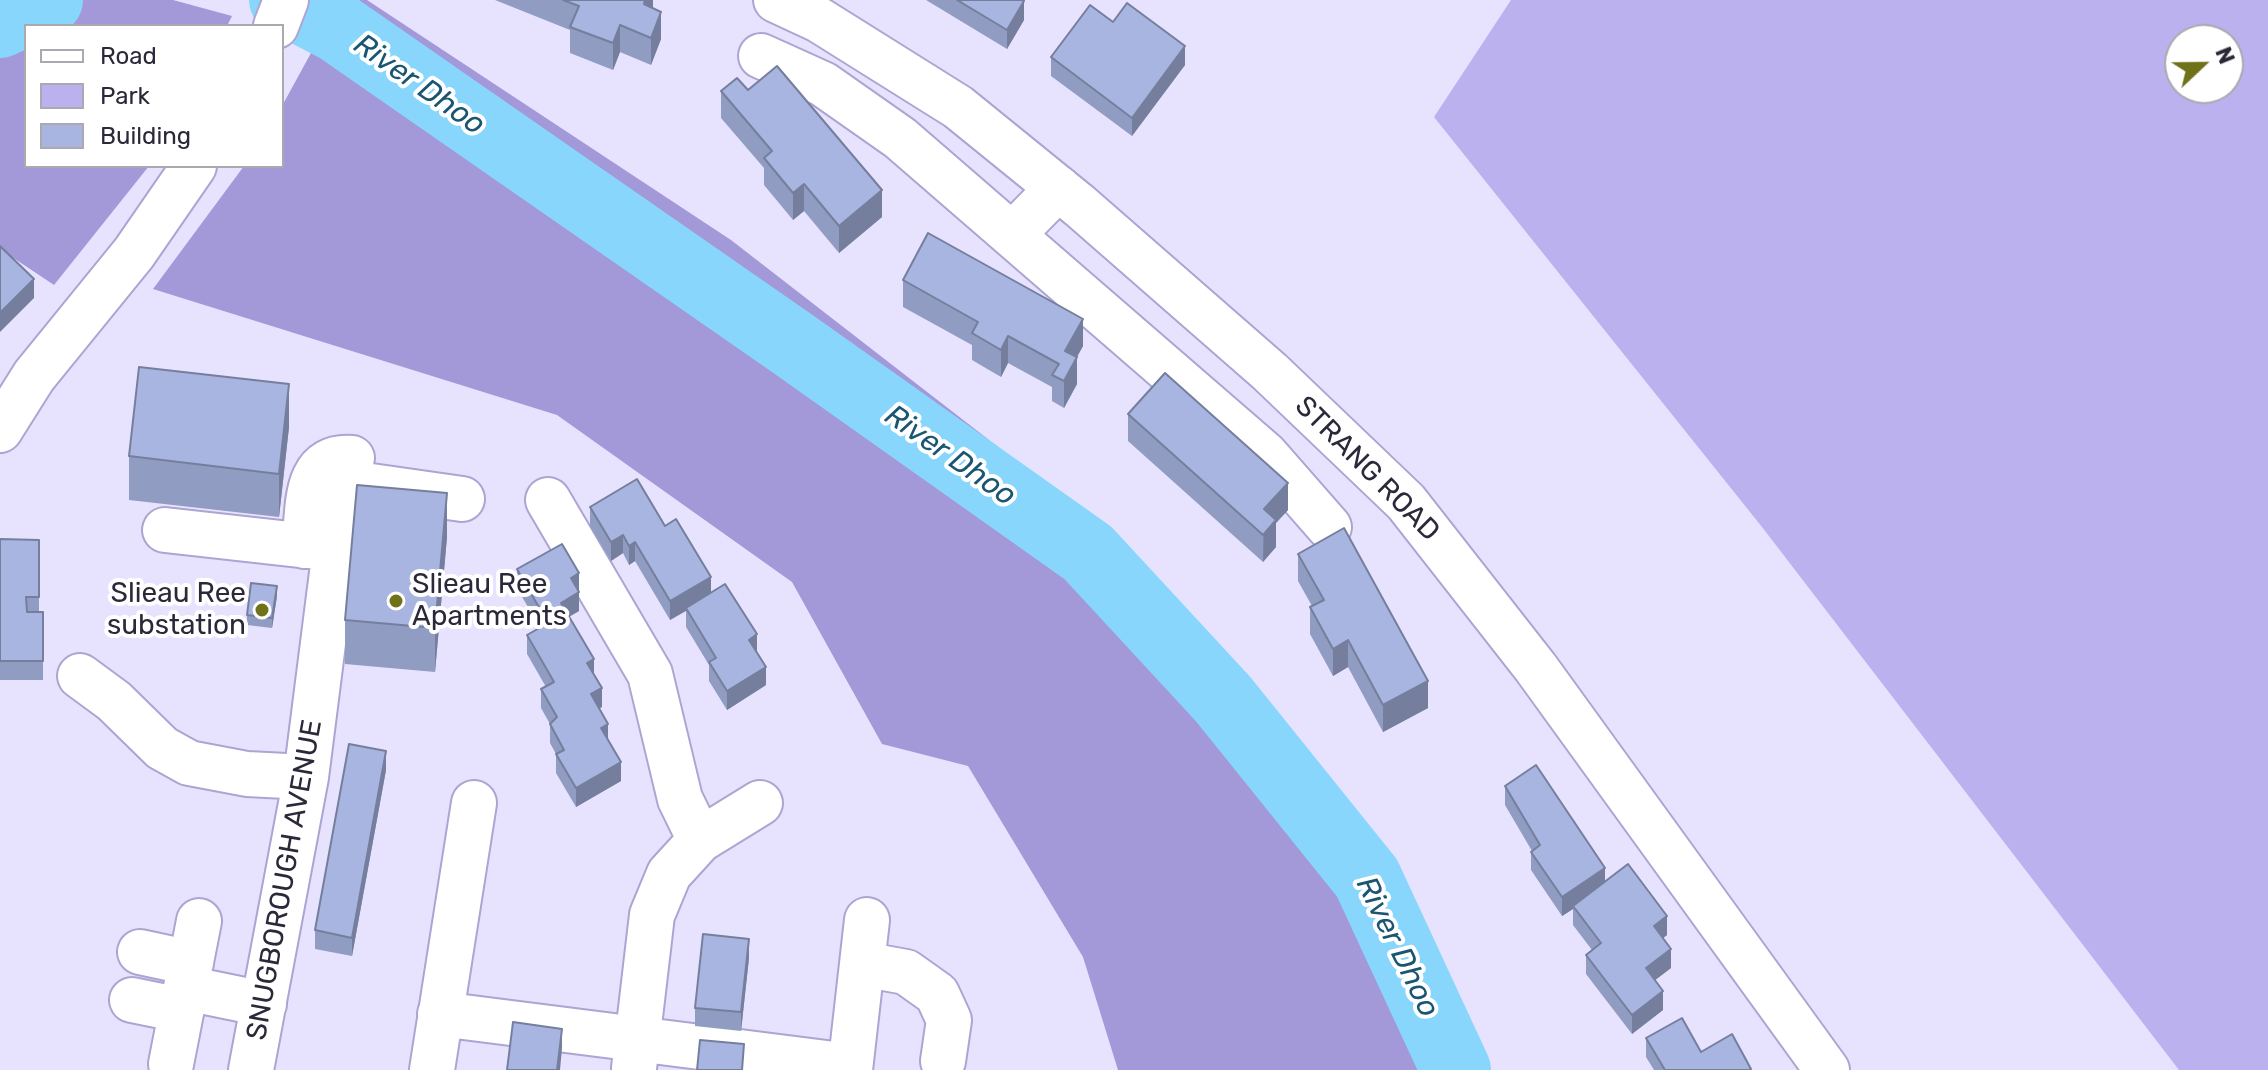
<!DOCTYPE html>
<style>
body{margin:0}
#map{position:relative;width:2268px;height:1070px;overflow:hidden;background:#e7e3ff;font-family:Rubik,sans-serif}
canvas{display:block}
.legend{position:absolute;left:24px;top:24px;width:260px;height:144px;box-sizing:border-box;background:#fff;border:2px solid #aaa9b0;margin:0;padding:10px 14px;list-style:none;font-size:24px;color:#2b2839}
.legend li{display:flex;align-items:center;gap:16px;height:40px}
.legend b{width:40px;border:2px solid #aaa9b0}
.north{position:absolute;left:2164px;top:24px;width:80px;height:80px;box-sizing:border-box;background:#fff;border:2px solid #aaa9b0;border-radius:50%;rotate:68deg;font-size:22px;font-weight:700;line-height:32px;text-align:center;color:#2b2839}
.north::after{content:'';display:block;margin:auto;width:28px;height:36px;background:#6f7219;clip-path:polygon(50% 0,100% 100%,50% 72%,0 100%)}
</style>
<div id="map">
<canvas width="2268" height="1070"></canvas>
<ul class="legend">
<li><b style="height:10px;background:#fff"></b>Road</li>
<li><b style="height:22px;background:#bbb1ee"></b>Park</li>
<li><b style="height:22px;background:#a7b5e0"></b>Building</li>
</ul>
<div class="north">N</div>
</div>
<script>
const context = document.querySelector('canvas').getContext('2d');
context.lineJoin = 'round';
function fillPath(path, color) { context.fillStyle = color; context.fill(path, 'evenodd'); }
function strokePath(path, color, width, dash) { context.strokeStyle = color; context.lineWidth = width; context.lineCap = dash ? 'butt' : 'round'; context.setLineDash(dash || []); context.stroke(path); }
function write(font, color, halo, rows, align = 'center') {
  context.font = font + ' Rubik,sans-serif'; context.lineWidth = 8; context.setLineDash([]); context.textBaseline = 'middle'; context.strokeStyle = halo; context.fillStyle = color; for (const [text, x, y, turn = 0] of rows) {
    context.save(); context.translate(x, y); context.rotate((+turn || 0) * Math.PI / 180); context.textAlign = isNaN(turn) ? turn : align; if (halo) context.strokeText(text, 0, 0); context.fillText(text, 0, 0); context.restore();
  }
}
fillPath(new Path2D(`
 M1511,0h757v1070h-89l-417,-543 -328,-410zM2180,40h48v48h-48z`), '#bbb1ee');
fillPath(new Path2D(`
 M0,0h173l59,16 -5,10h-201v140h123l-95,119 -54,-36z
 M340,0h27l364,240 311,241 288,320 158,269h-370l-35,-113 -115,-191 -86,-22 -90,-162 -235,-167 -404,-126 91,-123h38v-60z`), '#a398d8');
strokePath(new Path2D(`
 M284,0l54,28 455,316 295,209 135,146 144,179 89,192
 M0,23l48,-23`), '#89d6fd', 70);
const minor = new Path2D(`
 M761,56l62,28 77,54 366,317 63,72
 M1013,234l45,-46
 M548,500l102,174 30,125 20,41
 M165,530l170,19 -29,228 -55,293
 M304,546c5,-37 -2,-92 48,-88
 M335,549c4,-29 -1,-54 29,-64l98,14
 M80,676l34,25 48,47 27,15 58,11 59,3
 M140,952l51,11
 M862,964l44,8 31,22 12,26 -6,41
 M186,988l78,16
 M132,1000l49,10
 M440,1014l410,52
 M171,1064l28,-143
 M634,1068l18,-153 17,-41 31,-34 60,-37
 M432,1070l42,-267
 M850,1070l17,-150`);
const major = new Path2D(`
 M776,0l43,20 139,87 122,99 190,166 136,130 130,166 291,402`);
const highway = new Path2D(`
 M276,26l10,-26
 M0,430l34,-54 100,-123 60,-87`);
strokePath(minor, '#aca5d2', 48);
strokePath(major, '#aca5d2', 48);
strokePath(highway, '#aca5d2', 48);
strokePath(minor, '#fff', 44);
strokePath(major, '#fff', 44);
strokePath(highway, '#fff', 44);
fillPath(new Path2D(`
 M495,0h158l-1,8 9,31 -10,26 -31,-13 -7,18 -43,-17v-23z
 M926,0h96l2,20 -17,29z
 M1051,57l134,8 -53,71 -81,-60z
 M748,90l134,127 -43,36 -35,-42 -11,9 -29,-35v-17l-43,-50v-27z
 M903,280l180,66 -6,11v27l-13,24 -12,-7v-14l-44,-24 -7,14 -29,-17v-15l-69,-38z
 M1128,414l160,96 -12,13v24l-13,15 -135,-121z
 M289,427l-10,90 -150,-17v-44z
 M590,507l75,19 46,67 46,60 9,32 -39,25 -18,-29v-16l-23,-38v-16l-16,9 -35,-59 -6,4 -6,-12 -12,8 -21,-35z
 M447,537l-12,135 -90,-8v-44z
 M0,539l39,1v72h4v68h-43z
 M1298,554l130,154 -45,24 -35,-65 -15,9 -23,-42v-27l2,-1 -14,-25z
 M517,569l62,4v38l-10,6 25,57 8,33 -3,1 22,73 -45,26 -20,-34v-19l-6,-11v-19l-9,-16v-19l5,-2 -19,-33v-19l13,-7 -23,-40z
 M277,596l-5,32 -25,-3v-10z
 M386,770l-34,186 -37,-7v-19z
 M1505,786l100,95 62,54 -4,3 8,30 -16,12 8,30 -31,24 -46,-60v-19l6,-5 -19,-25v-16l-11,7 -31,-46v-18l1,-1 -27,-46z
 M749,958l-8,73 -46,-5v-18z
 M1646,1038l55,14 50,18h-97l-8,-13z`), '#909cc1');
fillPath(new Path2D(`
 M645,0h8v7l-9,24v-27z
 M1024,1v19l-17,29v-19z
 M661,12v27l-10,26v-27z
 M620,25v27l-7,18v-27z
 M1185,46v19l-53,71v-18z
 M804,184v27l-11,9v-27z
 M882,190v27l-43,36v-27z
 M34,279v19l-34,34v-19z
 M1083,319v27l-18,32v-27z
 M1008,336v27l-7,14v-27z
 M1077,357v27l-13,24v-27z
 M289,384v43l-10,90v-43z
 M1288,483v27l-12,13v24l-13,15 1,-53z
 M447,493v44l-12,135v-44z
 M623,535v18l-12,8v-19z
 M635,542v19l-6,4v-19z
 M579,573v19l-8,-14z
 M711,577v19l-41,24v-19z
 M277,586v10l-5,32v-10z
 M579,592v19l-18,10v-18z
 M757,634v19l-8,-13z
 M1348,640v27l-15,9v-27z
 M594,659v19l-7,-15z
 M766,667v18l-39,25v-19z
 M1428,681v27l-45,24v-27z
 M602,688v19l-11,6v-19z
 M608,724v19l-7,-15z
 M386,751v19l-34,186v-18z
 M621,762v19l-45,26v-19z
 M1605,868v19l-32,19v3l-11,7v-19z
 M1667,916v19l-13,10v-19z
 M749,939v19l-8,73v-19z
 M1671,949v19l-25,19v-19z
 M1663,991v19l-31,24v-19z
 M562,1029v19l-2,22h-3z`), '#757f9d');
const building = new Path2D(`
 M563,0h82l-1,4 17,8 -10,26 -31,-13 -7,18 -43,-16 9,-21z
 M957,0h65l2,1 -17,29z
 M1127,3l58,43 -53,72 -81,-61 39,-52 23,17z
 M777,66l105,124 -43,36 -35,-42 -11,9 -29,-35 8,-7 -51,-60 16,-13 11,12z
 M928,233l155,86 -18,32 12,6 -13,24 -12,-6 7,-11 -51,-28 -7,14 -29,-17 6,-11 -75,-42z
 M0,246l34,33 -34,34z
 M139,367l150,17 -10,90 -150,-18z
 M1165,373l123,110 -24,26 12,11 -13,15 -135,-121z
 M637,479l28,47 11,-7 35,58 -41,24 -35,-59 -6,4 -6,-11 -12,7 -21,-35z
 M357,485l90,8 -12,135 -90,-8z
 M1344,528l84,153 -45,24 -35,-65 -15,9 -23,-42 14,-7 -26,-46z
 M0,539l39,1v57h-13l1,15h16v49h-43z
 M562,544l17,29 -8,5 8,14 -18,11 33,56 -7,4 15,25 -11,6 17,30 -7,4 20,34 -45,26 -20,-34 8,-4 -14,-26 7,-7 -16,-28 13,-7 -27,-47 21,-12 -31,-54z
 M251,583l26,3 -5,32 -25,-3z
 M725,584l32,50 -8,6 17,27 -39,24 -18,-29 7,-4 -30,-50z
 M349,744l37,7 -34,187 -37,-8z
 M1536,765l69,103 -43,29 -31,-45 9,-7 -35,-59z
 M1628,864l39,52 -13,10 17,23 -25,19 17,23 -31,24 -46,-60 15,-12 -28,-37z
 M703,934l46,5 -8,73 -46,-4z
 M1682,1018l19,34 31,-18 19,35 -2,1h-84l-19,-32z
 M513,1022l49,7 -5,41h-50z
 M700,1040l44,4 -2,26h-45z`);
fillPath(building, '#a7b5e0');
strokePath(building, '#757f9d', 2);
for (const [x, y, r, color] of [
 [396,601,8,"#6f7219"],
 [262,610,8,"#6f7219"]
]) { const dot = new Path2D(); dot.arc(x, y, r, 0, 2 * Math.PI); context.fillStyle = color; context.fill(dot); strokePath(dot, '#fff', 3); }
write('28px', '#2b2839', '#fff', [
 ["STRANG ROAD",1367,469,45],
 ["SNUGBOROUGH AVENUE",285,880,-80]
]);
write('28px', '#2b2839', '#fff', [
 ["Slieau Ree",412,585],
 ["Apartments",412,617],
 ["Slieau Ree",246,594,"right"],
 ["substation",246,626,"right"]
], 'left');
write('italic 30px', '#1a5671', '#fff', [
 ["River Dhoo",419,85,35],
 ["River Dhoo",950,456,35],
 ["River Dhoo",1397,947,64]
]);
</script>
